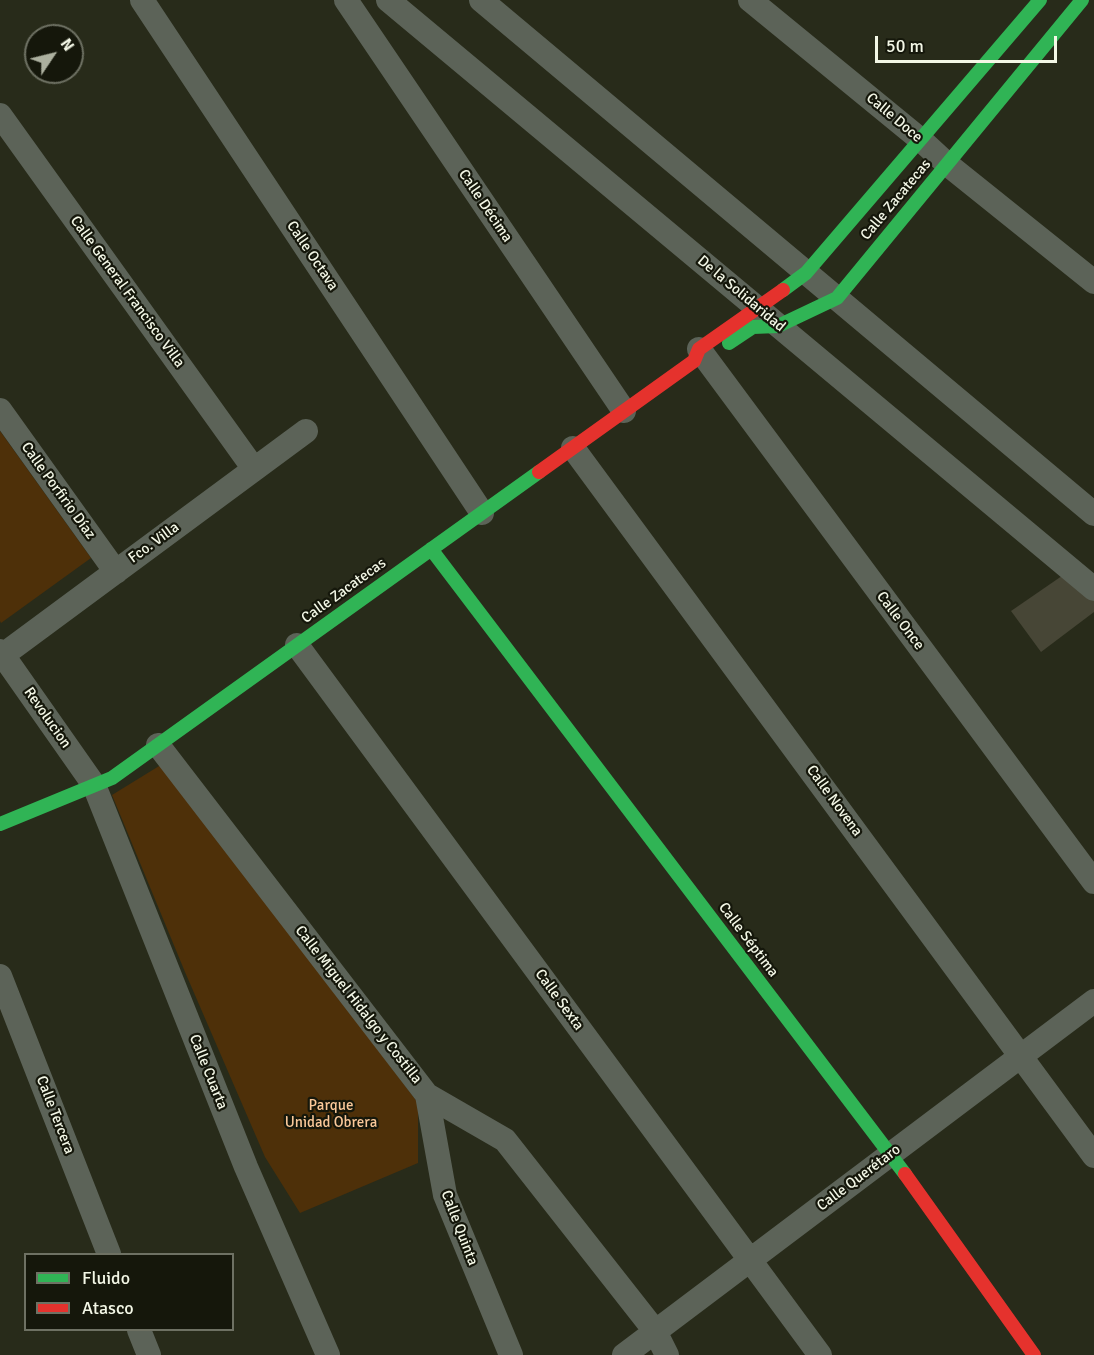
<!DOCTYPE html>
<meta charset="utf-8">
<style>
body{margin:0}
#map{position:relative;width:1094px;height:1355px;overflow:hidden;background:#282b1a;font-family:Signika,sans-serif}
canvas{display:block}
.legend{position:absolute;left:24px;top:1253px;width:210px;height:78px;box-sizing:border-box;background:#15170b;border:2px solid #6e7163;margin:0;padding:8px 10px;list-style:none;font-size:18px;color:#f3f7e6}
.legend li{display:flex;align-items:center;gap:12px;height:30px}
.legend b{width:30px;border:2px solid #6e7163}
.north{position:absolute;left:24px;top:24px;width:60px;height:60px;box-sizing:border-box;background:#15170b;border:2px solid #6e7163;border-radius:50%;rotate:55deg;font-size:16px;font-weight:700;line-height:24px;text-align:center;color:#f3f7e6}
.north::after{content:'';display:block;margin:auto;width:21px;height:27px;background:#acb09f;clip-path:polygon(50% 0,100% 100%,50% 72%,0 100%)}
.scale{position:absolute;left:875px;top:36px;width:182px;height:27px;box-sizing:border-box;border:3px solid #f3f7e6;border-top:0;padding-left:8px;font-size:18px;line-height:21px;white-space:nowrap;color:#f3f7e6;-webkit-text-stroke:4px #15170b;paint-order:stroke}
</style>
<div id="map">
<canvas width="1094" height="1355"></canvas>
<ul class="legend">
<li><b style="height:8px;background:#30b455"></b>Fluido</li>
<li><b style="height:8px;background:#e5322d"></b>Atasco</li>
</ul>
<div class="north">N</div>
<div class="scale">50 m</div>
</div>
<script>
const context = document.querySelector('canvas').getContext('2d');
context.lineJoin = 'round';
function fillPath(path, color) { context.fillStyle = color; context.fill(path, 'evenodd'); }
function strokePath(path, color, width, dash) { context.strokeStyle = color; context.lineWidth = width; context.lineCap = dash ? 'butt' : 'round'; context.setLineDash(dash || []); context.stroke(path); }
function write(font, color, halo, rows, align = 'center') {
  context.font = font + ' Signika,sans-serif'; context.lineWidth = 4.5; context.setLineDash([]); context.textBaseline = 'middle'; context.strokeStyle = halo; context.fillStyle = color; for (const [text, x, y, turn = 0] of rows) {
    context.save(); context.translate(x, y); context.rotate((+turn || 0) * Math.PI / 180); context.textAlign = isNaN(turn) ? turn : align; if (halo) context.strokeText(text, 0, 0); context.fillText(text, 0, 0); context.restore();
  }
}
fillPath(new Path2D(`
 M0,431l91,127 -90,65 -1,-2z
 M164,763l254,340v60l-118,50 -35,-56 -80,-185 -73,-177z`), '#4e3009');
fillPath(new Path2D(`
 M1072,569l22,24v19l-53,40 -30,-41z`), '#474636');
strokePath(new Path2D(`
 M142,0l340,513
 M346,0l278,411
 M388,0l706,589
 M481,0l613,514
 M750,0l171,140 26,24 147,118
 M0,115l254,354
 M699,349l395,533
 M0,410l116,162
 M573,448l521,708
 M297,645l523,710
 M0,651l94,134 152,382 82,188
 M3,655l303,-224
 M158,745l269,350 78,45 150,191 12,24
 M0,976l109,278
 M427,1095l18,100 66,160
 M139,1330l10,25
 M624,1355l470,-354`), '#5c6358', 24);
strokePath(new Path2D(`
 M783,290l23,-17 234,-273
 M729,343l24,-16 25,-1 59,-28 245,-298
 M431,549l474,625
 M0,824l112,-46 427,-306`), '#30b455', 14);
strokePath(new Path2D(`
 M539,472l155,-111 5,-12 84,-59
 M905,1174l129,181`), '#e5322d', 14);
write('15px', '#f3f7e6', '#15170b', [
 ["Calle Doce",894,118,40],
 ["Calle Zacatecas",896,200,-50],
 ["Calle Décima",485,206,56],
 ["Calle Octava",312,256,56],
 ["Calle General Francisco Villa",127,292,54],
 ["De la Solidaridad",741,294,40],
 ["Calle Porfirio Díaz",58,491,54],
 ["Fco. Villa",154,543,-36],
 ["Calle Zacatecas",344,591,-36],
 ["Calle Once",900,621,53],
 ["Revolucion",47,718,55],
 ["Calle Novena",834,801,54],
 ["Calle Séptima",748,940,53],
 ["Calle Sexta",559,1000,54],
 ["Calle Miguel Hidalgo y Costilla",358,1005,52],
 ["Calle Cuarta",208,1072,68],
 ["Calle Tercera",55,1115,69],
 ["Calle Querétaro",859,1178,-37],
 ["Calle Quinta",459,1228,69]
]);
write('15px', '#fac899', '#15170b', [
 ["Parque",331,1106],
 ["Unidad Obrera",331,1123]
]);
</script>
